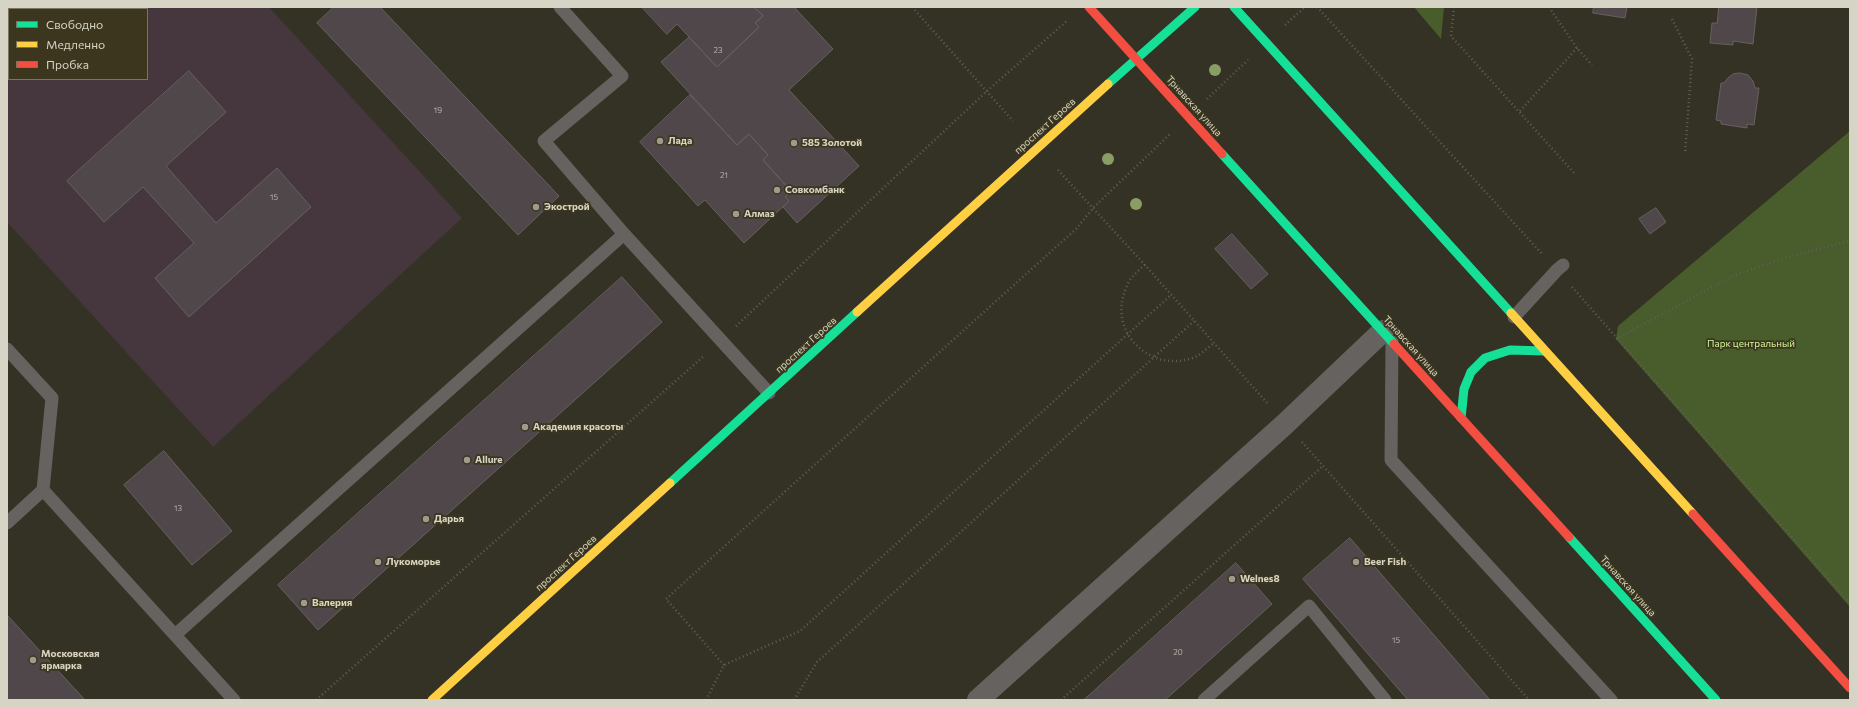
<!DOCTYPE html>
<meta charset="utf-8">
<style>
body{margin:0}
#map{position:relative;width:1857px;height:707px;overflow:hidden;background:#343224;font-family:Commissioner,sans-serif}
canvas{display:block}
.frame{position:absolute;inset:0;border:8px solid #d6d4c5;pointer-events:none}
.legend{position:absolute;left:8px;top:8px;width:140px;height:72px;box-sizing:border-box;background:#3b361d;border:1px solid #797560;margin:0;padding:5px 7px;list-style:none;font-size:12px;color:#d6d4c5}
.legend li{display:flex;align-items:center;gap:8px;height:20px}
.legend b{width:20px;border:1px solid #797560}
</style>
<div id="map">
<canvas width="1857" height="707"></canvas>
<div class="frame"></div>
<ul class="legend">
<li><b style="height:5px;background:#16e098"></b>Свободно</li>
<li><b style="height:5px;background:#ffcf43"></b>Медленно</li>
<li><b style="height:5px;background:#f24e42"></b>Пробка</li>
</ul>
</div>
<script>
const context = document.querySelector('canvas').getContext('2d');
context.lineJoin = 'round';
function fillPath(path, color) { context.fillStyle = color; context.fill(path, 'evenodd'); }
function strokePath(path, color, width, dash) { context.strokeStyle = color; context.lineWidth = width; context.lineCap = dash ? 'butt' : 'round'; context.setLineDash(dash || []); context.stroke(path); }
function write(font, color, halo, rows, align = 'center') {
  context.font = font + ' Commissioner,sans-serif'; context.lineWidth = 3.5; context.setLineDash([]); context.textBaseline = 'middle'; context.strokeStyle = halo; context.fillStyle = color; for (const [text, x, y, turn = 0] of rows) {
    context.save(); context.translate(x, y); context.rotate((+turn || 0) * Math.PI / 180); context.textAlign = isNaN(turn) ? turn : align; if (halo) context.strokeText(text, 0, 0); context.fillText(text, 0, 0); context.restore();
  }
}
fillPath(new Path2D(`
 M83,7h186l193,211 -249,229 -206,-225v-145l2,-2v4h138v-70h-66z`), '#46363e');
fillPath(new Path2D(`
 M1414,7h30l-3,32z
 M1850,131v476l-234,-268 2,-13z`), '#495c2b');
const building = new Path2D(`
 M334,7h46l179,189 -41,39 -201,-212z
 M642,7h112l9,9 -8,7 4,4 -42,40 -40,-43 -10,10z
 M754,7h40l39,42 -44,41 70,76 -62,57 -14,-16 6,-6 -4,-4 6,-6 -28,-31 5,-5 -19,-21 -12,11 -76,-83 28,-25 28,30 42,-40 -4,-4 8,-7z
 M1594,7h33l-2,11 -32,-5z
 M1719,7h38l-4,37 -20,-3v4l-23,-2 2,-20h5z
 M189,71l37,41 -60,54 50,57 61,-55 34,39 -122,110 -34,-39 39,-35 -51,-56 -39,35 -37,-41z
 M1740,73l8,2 5,6 2,7h4l-5,37 -7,-1v4l-26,-4v-3l-5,-1 5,-37h3l4,-5 5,-4z
 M690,95l47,50 12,-11 19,21 -5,5 28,31 -6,6 4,4 -45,42 -39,-43 -7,6 -58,-64z
 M1656,208l10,14 -16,12 -11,-15z
 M1232,234l36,40 -17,15 -36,-40z
 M622,277l40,45 -344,308 -40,-45z
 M164,451l68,80 -40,34 -68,-80z
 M1350,538l140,162h-82l-105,-121z
 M1236,563l36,41 -107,96h-81z
 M7,616h1l77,84h-78z`);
fillPath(building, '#50474a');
strokePath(building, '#66615f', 1);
strokePath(new Path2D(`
 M912,7l101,114
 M1317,7l226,248
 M1454,7l-3,29 124,138
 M1549,7l28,41 15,17
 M17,9l2,-2
 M7,18l2,-2
 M1672,19l20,40 -7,95
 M1285,25l20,-18
 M1207,99l41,-39
 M1520,111l57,-63
 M1058,170l87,95 123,139
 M1145,265c-4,3 -8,7 -11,10 -6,6 -9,15 -11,22 -10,39 28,73 66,62 10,-2 17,-10 25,-16
 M1572,287l278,316
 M736,326l251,-235 81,-71
 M1616,339l119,-64 56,-19 59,-15
 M1302,442l227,258
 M724,665l-58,-66 410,-370 17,-21 77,-74
 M316,700l389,-345
 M706,700l18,-35 76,-34 371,-336
 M794,700l23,-38 377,-341
 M1061,700l262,-234`), '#625e59', 2.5, [1, 3]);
strokePath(new Path2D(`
 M560,7l62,69 -78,65 80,93 145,159
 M1514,317l43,-47 6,-5
 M1392,342l-1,118 220,240
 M7,349l45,49 -9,92 191,210
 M7,523l36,-33
 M175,635l449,-401
 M1204,700l105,-94 76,94`), '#66625f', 13);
strokePath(new Path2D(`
 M978,700l307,-276 98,-93`), '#66625f', 22);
strokePath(new Path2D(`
 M1234,7l277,306
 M1108,84l87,-77
 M1222,154l172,190
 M1461,418l3,-29 7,-17 14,-14 25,-8 35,1
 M670,483l187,-171
 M1569,537l147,163`), '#16e098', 9);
strokePath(new Path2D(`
 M857,312l251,-228
 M1511,313l182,201
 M432,700l238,-217`), '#ffcf43', 9);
strokePath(new Path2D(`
 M1089,7l133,147
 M1394,344l175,193
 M1693,514l157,174`), '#f24e42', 9);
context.fillStyle = '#899d65';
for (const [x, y] of [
 [1215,70],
 [1108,159],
 [1136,204]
]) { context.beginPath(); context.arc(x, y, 6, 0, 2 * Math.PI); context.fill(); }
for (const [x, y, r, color] of [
 [660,141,4,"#9d9b8d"],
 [794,143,4,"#9d9b8d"],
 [777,190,4,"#9d9b8d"],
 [536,207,4,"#9d9b8d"],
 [736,214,4,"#9d9b8d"],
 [525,427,4,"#9d9b8d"],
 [467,460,4,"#9d9b8d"],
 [426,519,4,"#9d9b8d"],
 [378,562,4,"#9d9b8d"],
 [1356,562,4,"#9d9b8d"],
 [1232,579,4,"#9d9b8d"],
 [304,603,4,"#9d9b8d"],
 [33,660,4,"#9d9b8d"]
]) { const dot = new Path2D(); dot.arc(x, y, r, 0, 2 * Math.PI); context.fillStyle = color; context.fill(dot); strokePath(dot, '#3b361d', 1.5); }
write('8px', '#b4b1a6', null, [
 ["23",718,50],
 ["19",438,110],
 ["21",724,175],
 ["15",274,197],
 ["13",178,508],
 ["15",1396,640],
 ["20",1178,652]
]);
write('10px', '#d6d4c5', '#3b361d', [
 ["Трнавская улица",1194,106,48],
 ["проспект Героев",1045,126,-42],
 ["проспект Героев",806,345,-42],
 ["Трнавская улица",1411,346,48],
 ["проспект Героев",566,563,-42],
 ["Трнавская улица",1628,586,48]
]);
write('bold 10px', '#d6d4c5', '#3b361d', [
 ["Лада",668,141],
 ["585 Золотой",802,143],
 ["Совкомбанк",785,190],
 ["Экострой",544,207],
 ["Алмаз",744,214],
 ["Академия красоты",533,427],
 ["Allure",475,460],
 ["Дарья",434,519],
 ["Лукоморье",386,562],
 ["Beer Fish",1364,562],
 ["Welnes8",1240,579],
 ["Валерия",312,603],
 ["Московская",41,654],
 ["ярмарка",41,666]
], 'left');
write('10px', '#cef49a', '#3b361d', [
 ["Парк центральный",1751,344]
]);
</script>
